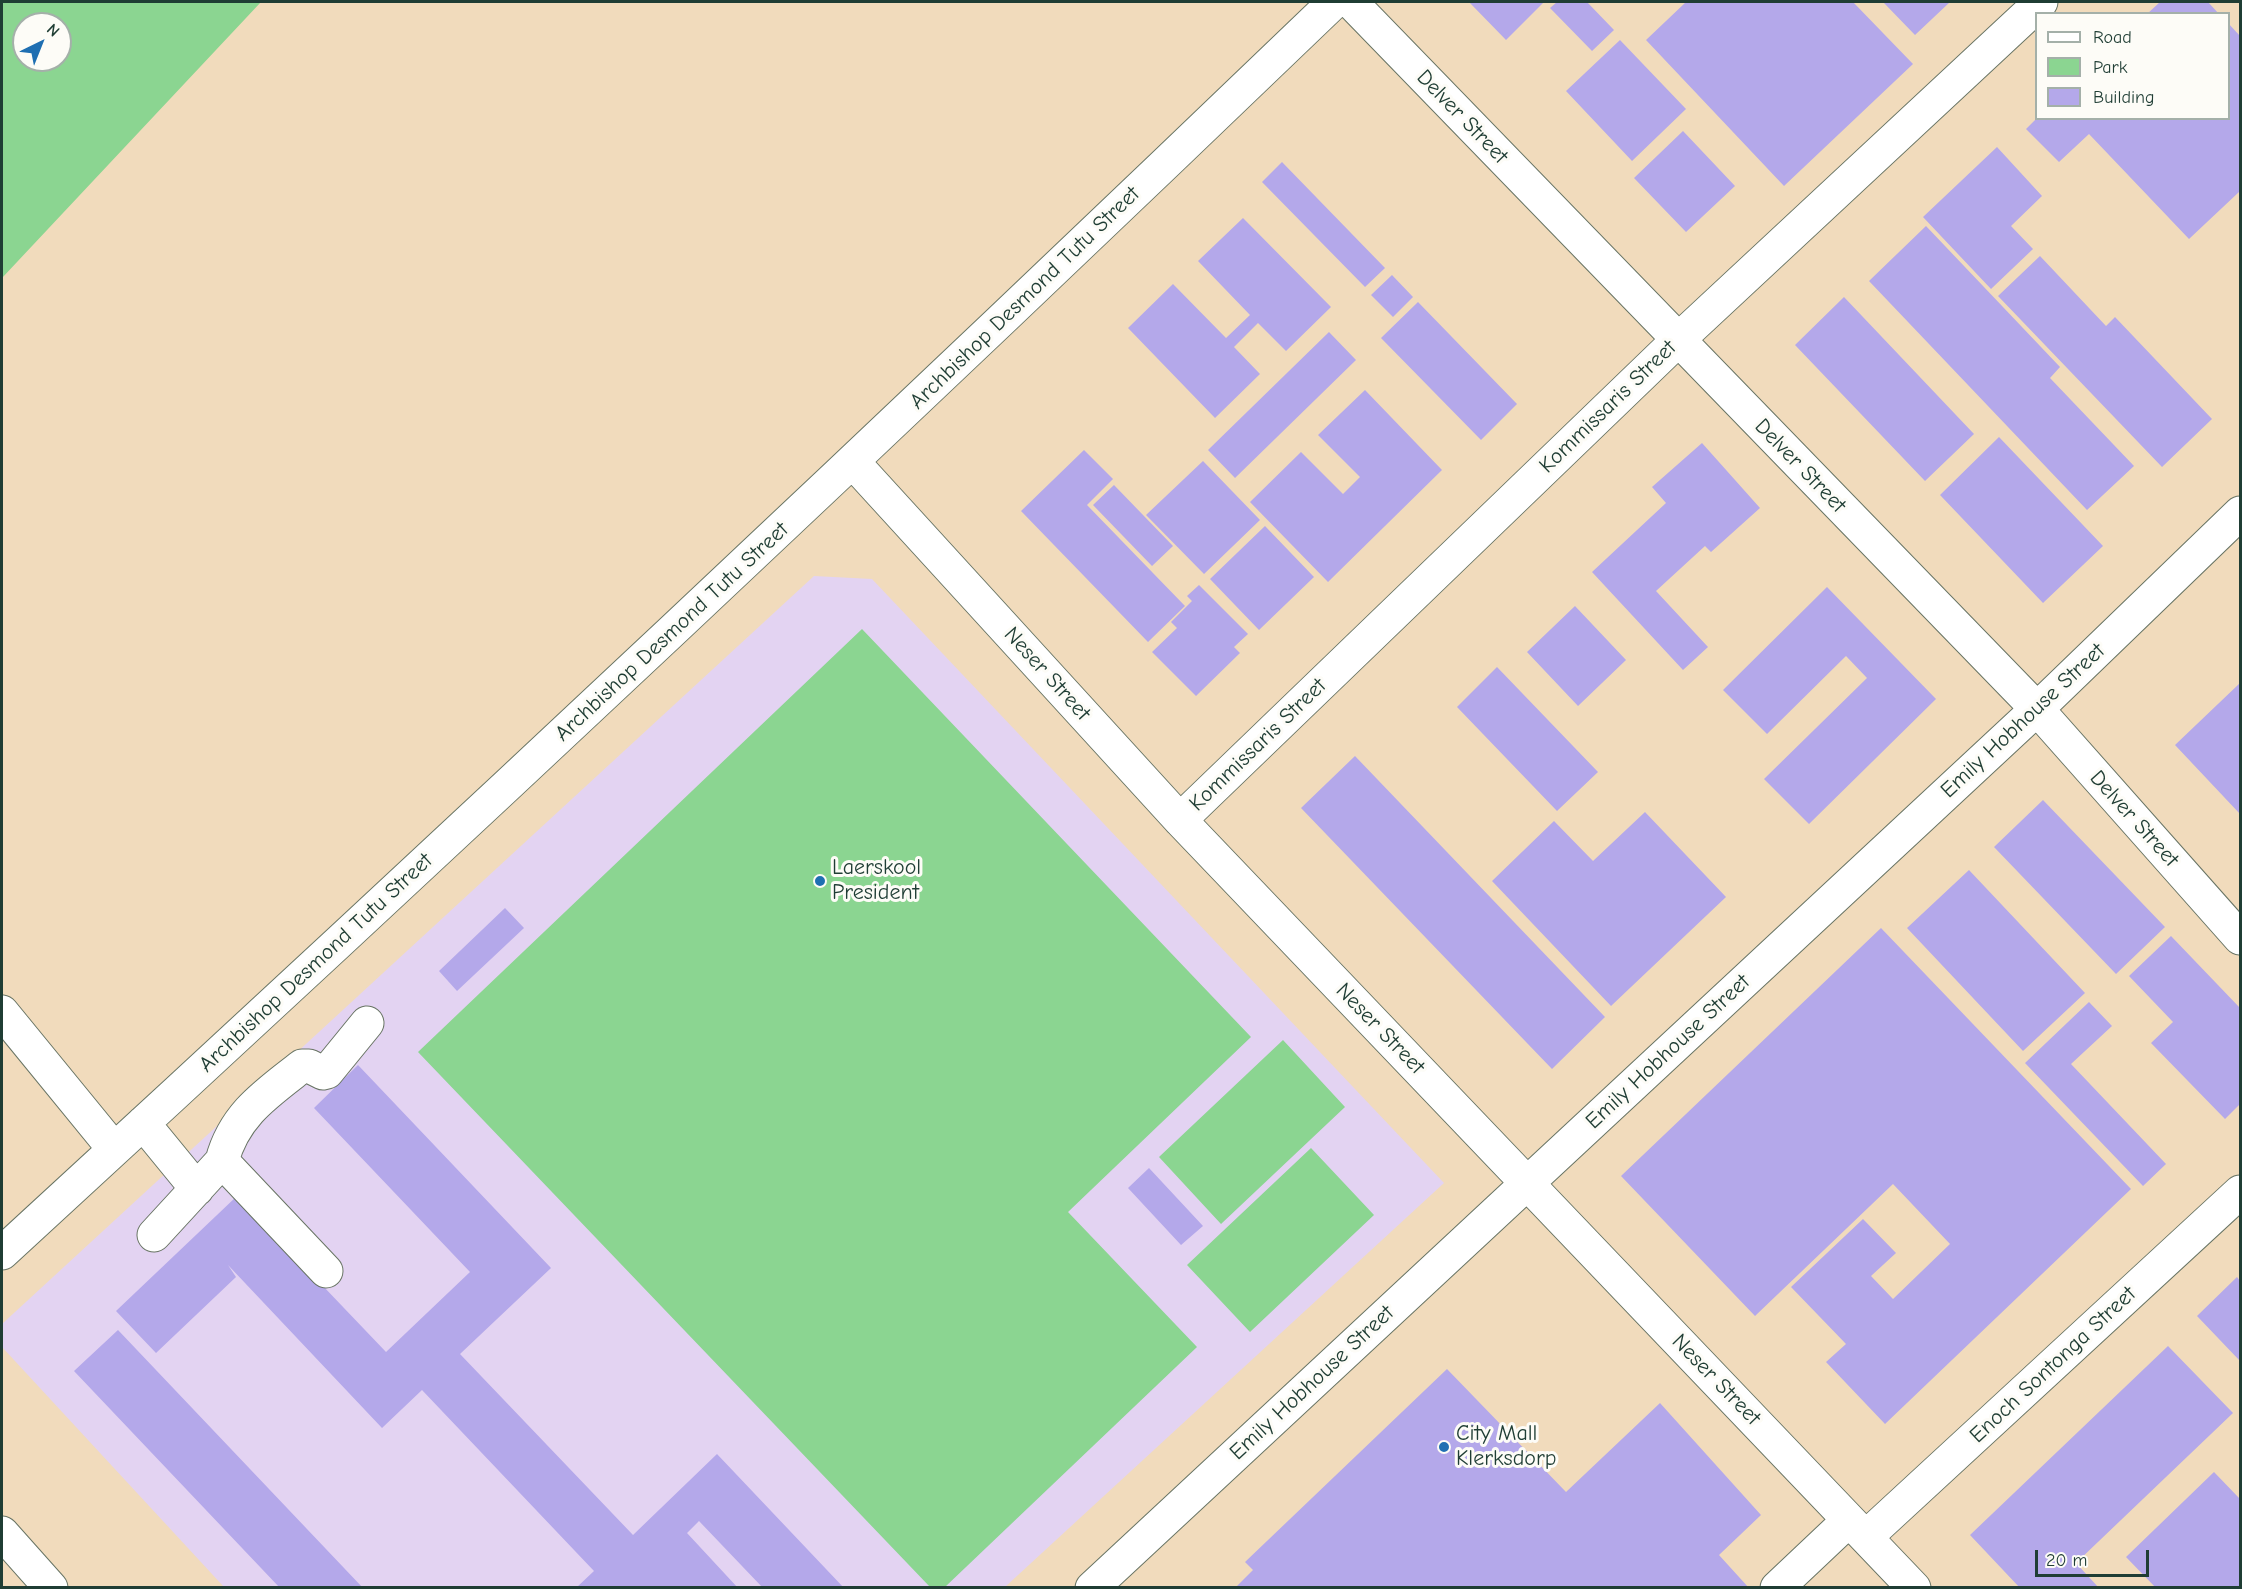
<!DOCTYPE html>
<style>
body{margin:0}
#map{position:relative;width:2242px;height:1589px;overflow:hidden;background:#f1dbbc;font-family:"Comic Neue",sans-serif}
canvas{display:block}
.frame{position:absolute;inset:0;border:3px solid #1f3d34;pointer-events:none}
.legend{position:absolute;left:2035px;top:12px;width:195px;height:108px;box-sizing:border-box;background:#fdfcf7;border:2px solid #a4b0a9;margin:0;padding:8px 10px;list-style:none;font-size:18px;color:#1f3d34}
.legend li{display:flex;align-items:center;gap:12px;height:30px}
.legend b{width:30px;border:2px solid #a4b0a9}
.north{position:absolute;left:12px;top:12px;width:60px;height:60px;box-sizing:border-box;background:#fdfcf7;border:2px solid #a4b0a9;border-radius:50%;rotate:43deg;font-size:16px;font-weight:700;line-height:24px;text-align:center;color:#1f3d34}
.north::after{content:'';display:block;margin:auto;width:21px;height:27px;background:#1f6fb2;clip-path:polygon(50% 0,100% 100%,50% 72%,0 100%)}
.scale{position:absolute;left:2035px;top:1550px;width:114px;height:27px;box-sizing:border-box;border:3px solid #1f3d34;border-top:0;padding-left:8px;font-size:18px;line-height:21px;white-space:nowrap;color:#1f3d34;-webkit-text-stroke:4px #fdfcf7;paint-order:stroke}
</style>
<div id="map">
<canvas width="2242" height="1589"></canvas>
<div class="frame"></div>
<ul class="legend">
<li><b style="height:8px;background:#fff"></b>Road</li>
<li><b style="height:16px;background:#8bd591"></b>Park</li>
<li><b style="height:16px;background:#b4a8ea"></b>Building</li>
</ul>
<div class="north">N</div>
<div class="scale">20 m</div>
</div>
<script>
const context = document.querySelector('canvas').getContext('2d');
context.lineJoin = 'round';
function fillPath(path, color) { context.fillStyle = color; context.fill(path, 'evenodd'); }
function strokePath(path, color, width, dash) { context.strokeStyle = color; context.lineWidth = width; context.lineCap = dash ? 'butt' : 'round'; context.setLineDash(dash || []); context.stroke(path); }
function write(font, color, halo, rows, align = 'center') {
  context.font = font + ' "Comic Neue",sans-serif'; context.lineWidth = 6; context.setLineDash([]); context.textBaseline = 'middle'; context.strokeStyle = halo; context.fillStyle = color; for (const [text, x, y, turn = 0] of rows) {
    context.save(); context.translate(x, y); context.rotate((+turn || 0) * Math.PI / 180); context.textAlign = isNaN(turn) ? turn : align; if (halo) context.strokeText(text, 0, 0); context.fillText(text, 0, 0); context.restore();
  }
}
fillPath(new Path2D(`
 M814,576l58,3 572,604 -439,404h-781l-222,-240v-23z`), '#e3d3f2');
fillPath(new Path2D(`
 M2,2h259l-259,276zM24,24h36v36h-36z
 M862,629l389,408 -183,175 129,135 -252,240h-15l-512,-535z
 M1283,1040l62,67 -124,117 -62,-67z
 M1311,1148l63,67 -124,117 -63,-67z`), '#8bd591');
fillPath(new Path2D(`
 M1469,2h75l-38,38z
 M1557,2h30l27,28 -22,21 -42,-43z
 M1686,2h167l60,62 -129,122 -138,-146z
 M1883,2h67l-35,33z
 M2160,2h48l11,12h-72z
 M2228,23l12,13v157l-1,-1 -50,47 -100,-105 -30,28 -33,-33 11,-11h191z
 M1620,40l66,69 -54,52 -66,-70z
 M1683,131l52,55 -49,46 -52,-54z
 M1997,147l45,49 -31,30 22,23 -42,40 -68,-72z
 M1282,162l103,106 -20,19 -103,-105z
 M1243,218l88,89 -45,44 -28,-28 -24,24 26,27 -45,44 -87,-90 45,-44 53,54 24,-23 -52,-54z
 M1926,226l134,141 -10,11 84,88 -47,44 -218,-229z
 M2040,256l66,70 9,-9 97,102 -50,48 -164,-171z
 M1392,275l21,22 -20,20 -22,-22z
 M1844,297l130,137 -49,47 -130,-136z
 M1418,302l99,102 -36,36 -100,-102z
 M1329,332l27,28 -121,118 -27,-28z
 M1365,390l77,80 -114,112 -78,-80 51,-50 42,42 17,-17 -42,-42z
 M1999,437l104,109 -60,57 -103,-108z
 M1702,443l58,65 -49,44 -6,-6 -49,45 52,56 -25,23 -91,-98 74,-69 -14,-16z
 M1084,450l29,29 -26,26 98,101 -37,36 -127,-131z
 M1203,461l57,59 -56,54 -58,-59z
 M1114,485l59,61 -21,20 -59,-61z
 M1265,526l49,51 -55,53 -49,-51z
 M1199,585l49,49 -14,13 6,6 -44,43 -44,-44 25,-24 -6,-6 21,-21 -5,-5z
 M1827,587l109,112 -127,125 -45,-45 103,-101 -21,-22 -79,78 -44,-44z
 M1575,606l51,54 -48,46 -51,-54z
 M1497,667l101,105 -41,39 -100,-104z
 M2240,683v131l-65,-69z
 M1355,756l250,261 -53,52 -251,-261z
 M2043,800l122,127 -49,47 -122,-127z
 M1645,812l81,85 -115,109 -119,-125 62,-60 39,40z
 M1969,870l116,123 -62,58 -116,-123z
 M505,908l19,20 -67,63 -18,-20z
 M1881,928l250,261 -246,235 -59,-62 20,-18 -55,-57 72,-68 33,34 -25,23 22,23 57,-55 -57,-60 -138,132 -134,-140z
 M2171,936l69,72v96l-15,15 -74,-76 22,-21 -44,-46z
 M2089,1002l23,24 -41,38 95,100 -23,22 -118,-123z
 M358,1065l193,203 -91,86 173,181 84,-81 127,134h-81l-64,-67 -12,12 51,55h-162l18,-17 -172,-181 -40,38 -154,-163 8,12 -80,76 -40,-42 121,-115 149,156 84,-80 -156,-164z
 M1149,1168l54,58 -22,19 -53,-57z
 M2237,1277l3,4v80l-43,-45z
 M118,1330l245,258h-83l-206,-217z
 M2168,1346l65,67 -157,150 23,25h-79l-50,-53z
 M1447,1369l119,123 94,-89 101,112 -42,40 30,33h-514l18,-18 -8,-8z
 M2214,1472l26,27v89h-84l-30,-31z`), '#b4a8ea');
const minor = new Path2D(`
 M1351,2l686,707 203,229
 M853,462l327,358 734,768
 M1180,820l498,-480 363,-338
 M2,1012l112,137
 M143,1123l54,66
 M222,1161c12,-46 44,-67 80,-95h7l14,7 4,-1 40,-49
 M154,1235l68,-74 104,110
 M2,1253c449,-412 893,-829 1332,-1251
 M2,1533l49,55
 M1866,1537l374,-345
 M1092,1588l945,-879 203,-196
 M1777,1588l72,-68`);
strokePath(minor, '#687464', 35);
strokePath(minor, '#fff', 33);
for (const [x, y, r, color] of [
 [820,881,6,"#1f6fb2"],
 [1444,1447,6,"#1f6fb2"]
]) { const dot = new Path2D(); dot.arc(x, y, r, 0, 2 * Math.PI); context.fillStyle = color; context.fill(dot); strokePath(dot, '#fdfcf7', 2); }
write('22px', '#1f3d34', '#fdfcf7', [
 ["Delver Street",1462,117,46],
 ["Archbishop Desmond Tutu Street",1025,298,-44],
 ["Kommissaris Street",1608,407,-44],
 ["Delver Street",1800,466,46],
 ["Archbishop Desmond Tutu Street",672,632,-43],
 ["Neser Street",1047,674,48],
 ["Emily Hobhouse Street",2023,721,-43],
 ["Kommissaris Street",1258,745,-44],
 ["Delver Street",2134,819,48],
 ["Archbishop Desmond Tutu Street",316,963,-43],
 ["Neser Street",1380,1029,46],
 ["Emily Hobhouse Street",1668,1052,-43],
 ["Enoch Sontonga Street",2053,1365,-43],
 ["Neser Street",1716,1380,46],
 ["Emily Hobhouse Street",1312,1383,-43]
]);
write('22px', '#1f3d34', '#fdfcf7', [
 ["Laerskool",832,868],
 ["President",832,893],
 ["City Mall",1456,1434],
 ["Klerksdorp",1456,1459]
], 'left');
</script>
